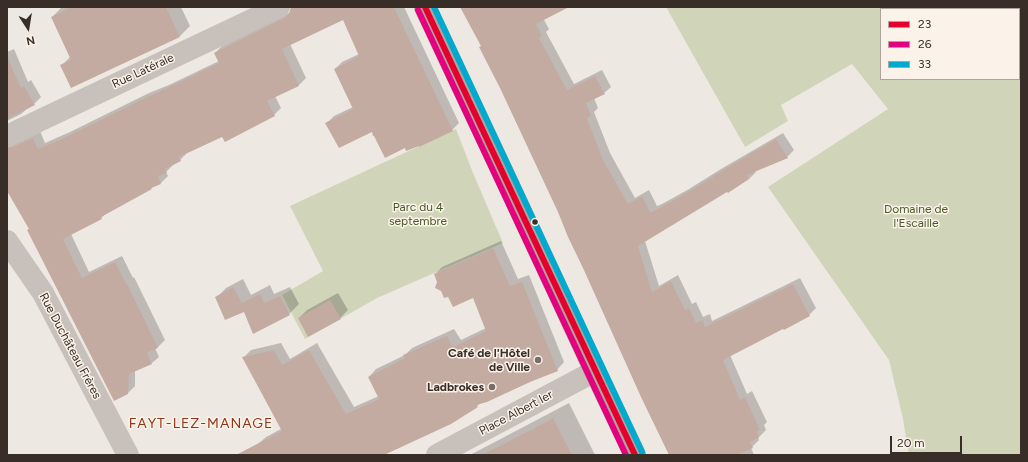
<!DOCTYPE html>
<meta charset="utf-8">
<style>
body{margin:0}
#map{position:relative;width:1028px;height:462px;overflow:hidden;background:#eee8e2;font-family:Figtree,sans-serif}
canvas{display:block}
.frame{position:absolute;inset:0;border:8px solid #392d28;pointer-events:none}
.legend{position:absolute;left:880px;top:8px;width:140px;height:72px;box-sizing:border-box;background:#fbf3e9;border:1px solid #ada49c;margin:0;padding:5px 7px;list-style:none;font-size:12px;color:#392d28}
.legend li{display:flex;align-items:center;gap:8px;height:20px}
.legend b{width:20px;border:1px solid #ada49c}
.north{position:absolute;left:8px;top:8px;width:40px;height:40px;-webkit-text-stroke:3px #fbf3e9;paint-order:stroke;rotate:168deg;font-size:11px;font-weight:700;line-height:16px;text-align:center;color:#392d28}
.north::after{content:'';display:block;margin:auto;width:14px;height:18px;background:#392d28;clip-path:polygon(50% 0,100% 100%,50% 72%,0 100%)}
.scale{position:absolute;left:890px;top:436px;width:72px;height:18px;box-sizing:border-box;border:2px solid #392d28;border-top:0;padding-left:5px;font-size:12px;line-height:14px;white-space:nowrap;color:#392d28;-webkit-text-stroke:3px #fbf3e9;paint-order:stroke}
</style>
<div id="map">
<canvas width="1028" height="462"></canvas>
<div class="frame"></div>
<ul class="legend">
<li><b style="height:5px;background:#e4002b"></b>23</li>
<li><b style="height:5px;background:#e5007d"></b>26</li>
<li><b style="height:5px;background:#00a9ce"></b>33</li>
</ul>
<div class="north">N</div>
<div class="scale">20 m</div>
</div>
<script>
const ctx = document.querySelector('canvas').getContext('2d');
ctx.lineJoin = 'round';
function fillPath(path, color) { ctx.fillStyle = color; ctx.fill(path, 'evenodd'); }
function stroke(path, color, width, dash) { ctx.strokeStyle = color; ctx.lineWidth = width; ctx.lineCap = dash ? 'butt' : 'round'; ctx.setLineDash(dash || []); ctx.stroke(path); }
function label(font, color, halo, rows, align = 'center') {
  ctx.font = font + ' Figtree,sans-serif'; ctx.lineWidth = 3; ctx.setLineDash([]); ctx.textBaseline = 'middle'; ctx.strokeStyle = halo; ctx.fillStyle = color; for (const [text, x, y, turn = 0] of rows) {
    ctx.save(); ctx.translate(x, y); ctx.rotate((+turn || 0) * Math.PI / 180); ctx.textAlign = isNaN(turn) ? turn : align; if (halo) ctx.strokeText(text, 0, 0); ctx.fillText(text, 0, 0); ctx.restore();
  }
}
fillPath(new Path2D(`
 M666,7H1021V455H909L903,419L889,360L768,187L888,109L852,64L781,105L788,121L745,147ZM881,9H1019V79H881Z
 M456,129L473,173L503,243L377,298L305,339L282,295L323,271L290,206Z`), '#d0d5ba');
fillPath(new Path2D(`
 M62,7H181L190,26L180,36L72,87L61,66L71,56L52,17Z
 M301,7H404L459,123L452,130L405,147L372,131L327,123L334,116L353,107L335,69L342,62L359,54L343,19L290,44L306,78L299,85L275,96L281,108L274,115L223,136L187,152V153L180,160L173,165L166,172L168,176L161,183L108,212L101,218L71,234L89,272L122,256L133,278L134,277L165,340L158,347L155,348L159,357L152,363L135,370V386L128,393L28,230L30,228L7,188V139L40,131L45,143L70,132L149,93L169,85L219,61L215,53L222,46Z
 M461,7H543V18L549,29L546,32L574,84L602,70L611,87L604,93L594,98L598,108L594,112L610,153L635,198L649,190L657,206L662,204L689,189L721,169L783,133L794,150L787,157L755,171L756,172L749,179L728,192L727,191L645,241L659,286L678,275L692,304L696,302L703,317L710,314L712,321L800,278L816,308L809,315L730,355L747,394L752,391L767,422L764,425L766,430L758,438L759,440L751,448L754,455H670L482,46Z
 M14,49L28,82L31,80L41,97L34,104L28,108L21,114L7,121V52Z
 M501,241L518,279L529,275L564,362L557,370L481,403L477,406L382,455H265L258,444L266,437L281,429L244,357L251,350L281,343L290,359L317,343L354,407L379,396L369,377L376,369L405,355L412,348L454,329L461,340L486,328L474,297L448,295L438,282L435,274L442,267Z
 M243,279L251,295L270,285L274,294L290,287L299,304L289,314L244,311L216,298L226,288Z
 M338,293L348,310L340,318H299L307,310Z
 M569,403L595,455H470Z`), '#0003');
fillPath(new Path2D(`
 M71,7H166L180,37L71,88L60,65L71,60L51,17Z
 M291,7H394L453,131L419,147V146L406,151L405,148L385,158L374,136H373L372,132L339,148L325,123L353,109L334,69L359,56L343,20L282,49L299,86L267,101L275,116L225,142L222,137L179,157L181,161L165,169L167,173L158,176L161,184L151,188L152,189L101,217L102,219L63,239L82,278L115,262L126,284H127L158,348L147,353L152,364L129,374L128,394L114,401L27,230L29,229L7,191V148L12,147L33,138L38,149L62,139L141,100L161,91L219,63L214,53L284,18L289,14Z
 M460,7H569L536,24L542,36L539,38L567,90L595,76L605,94L586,103L591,116L587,118L603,160L628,204L642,196L650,212L654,211L681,196L713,177V176L776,139L788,158L747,175L749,179L728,193L727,192L638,246L652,292L671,281L685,310L689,308L696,323L703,320L705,327L793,284L810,316L784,330L783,329L723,360L740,400L745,397L760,430L757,431L759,438L750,442L753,448L737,455H669L641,397L583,268L568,237L558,212L500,88L479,47L481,46Z
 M7,56L21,88L24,86L35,105L7,119Z
 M493,248L510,286L522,282L558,371L530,382L487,402L476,405L478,407L451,424L384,455H236L282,431L242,357L274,350L282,365L309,350L346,414L379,399L368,377L405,358L403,355L447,336L453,347L486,331L473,298L453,307L448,297L444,298L441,291L435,288L437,282L434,274Z
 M233,287L242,303L260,294L264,303L280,296L290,315L253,334L244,312L225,320L215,297Z
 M330,300L341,319L308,337L298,318Z
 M553,418L572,455H482L527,432Z`), '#c4aba2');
stroke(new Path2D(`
 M7,136L279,7
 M7,241L43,293L128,455
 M437,455L595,371`), '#c8c0ba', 22);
stroke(new Path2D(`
 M425,7L505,177L595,371L635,455`), '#ada5a0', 22);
stroke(new Path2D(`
 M425,7L635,455`), '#e4002b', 6);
stroke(new Path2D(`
 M418,10L626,455`), '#e5007d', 6);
stroke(new Path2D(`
 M434,7L642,452`), '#00a9ce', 6);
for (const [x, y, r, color] of [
 [535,222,3.5,"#392d28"],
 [538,360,4,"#786e69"],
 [492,387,4,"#786e69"]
]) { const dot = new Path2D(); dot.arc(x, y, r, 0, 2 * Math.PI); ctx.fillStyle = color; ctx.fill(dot); stroke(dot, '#fbf3e9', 1.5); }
label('12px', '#392d28', '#fbf3e9', [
 ["Rue Latérale",143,71,-25],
 ["Rue Duchâteau Frères",70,346,62],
 ["Place Albert Ier",516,413,-28]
]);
label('12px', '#495a29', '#fbf3e9', [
 ["Parc du 4",418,207],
 ["septembre",418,221],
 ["Domaine de",916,209],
 ["l'Escaille",916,223]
]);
label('bold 12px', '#392d28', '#fbf3e9', [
 ["Café de l'Hôtel",530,353],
 ["de Ville",530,367],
 ["Ladbrokes",484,387]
], 'right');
ctx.letterSpacing = '1px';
label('14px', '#903519', '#fbf3e9', [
 ["FAYT-LEZ-MANAGE",201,424]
]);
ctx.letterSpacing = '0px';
</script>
